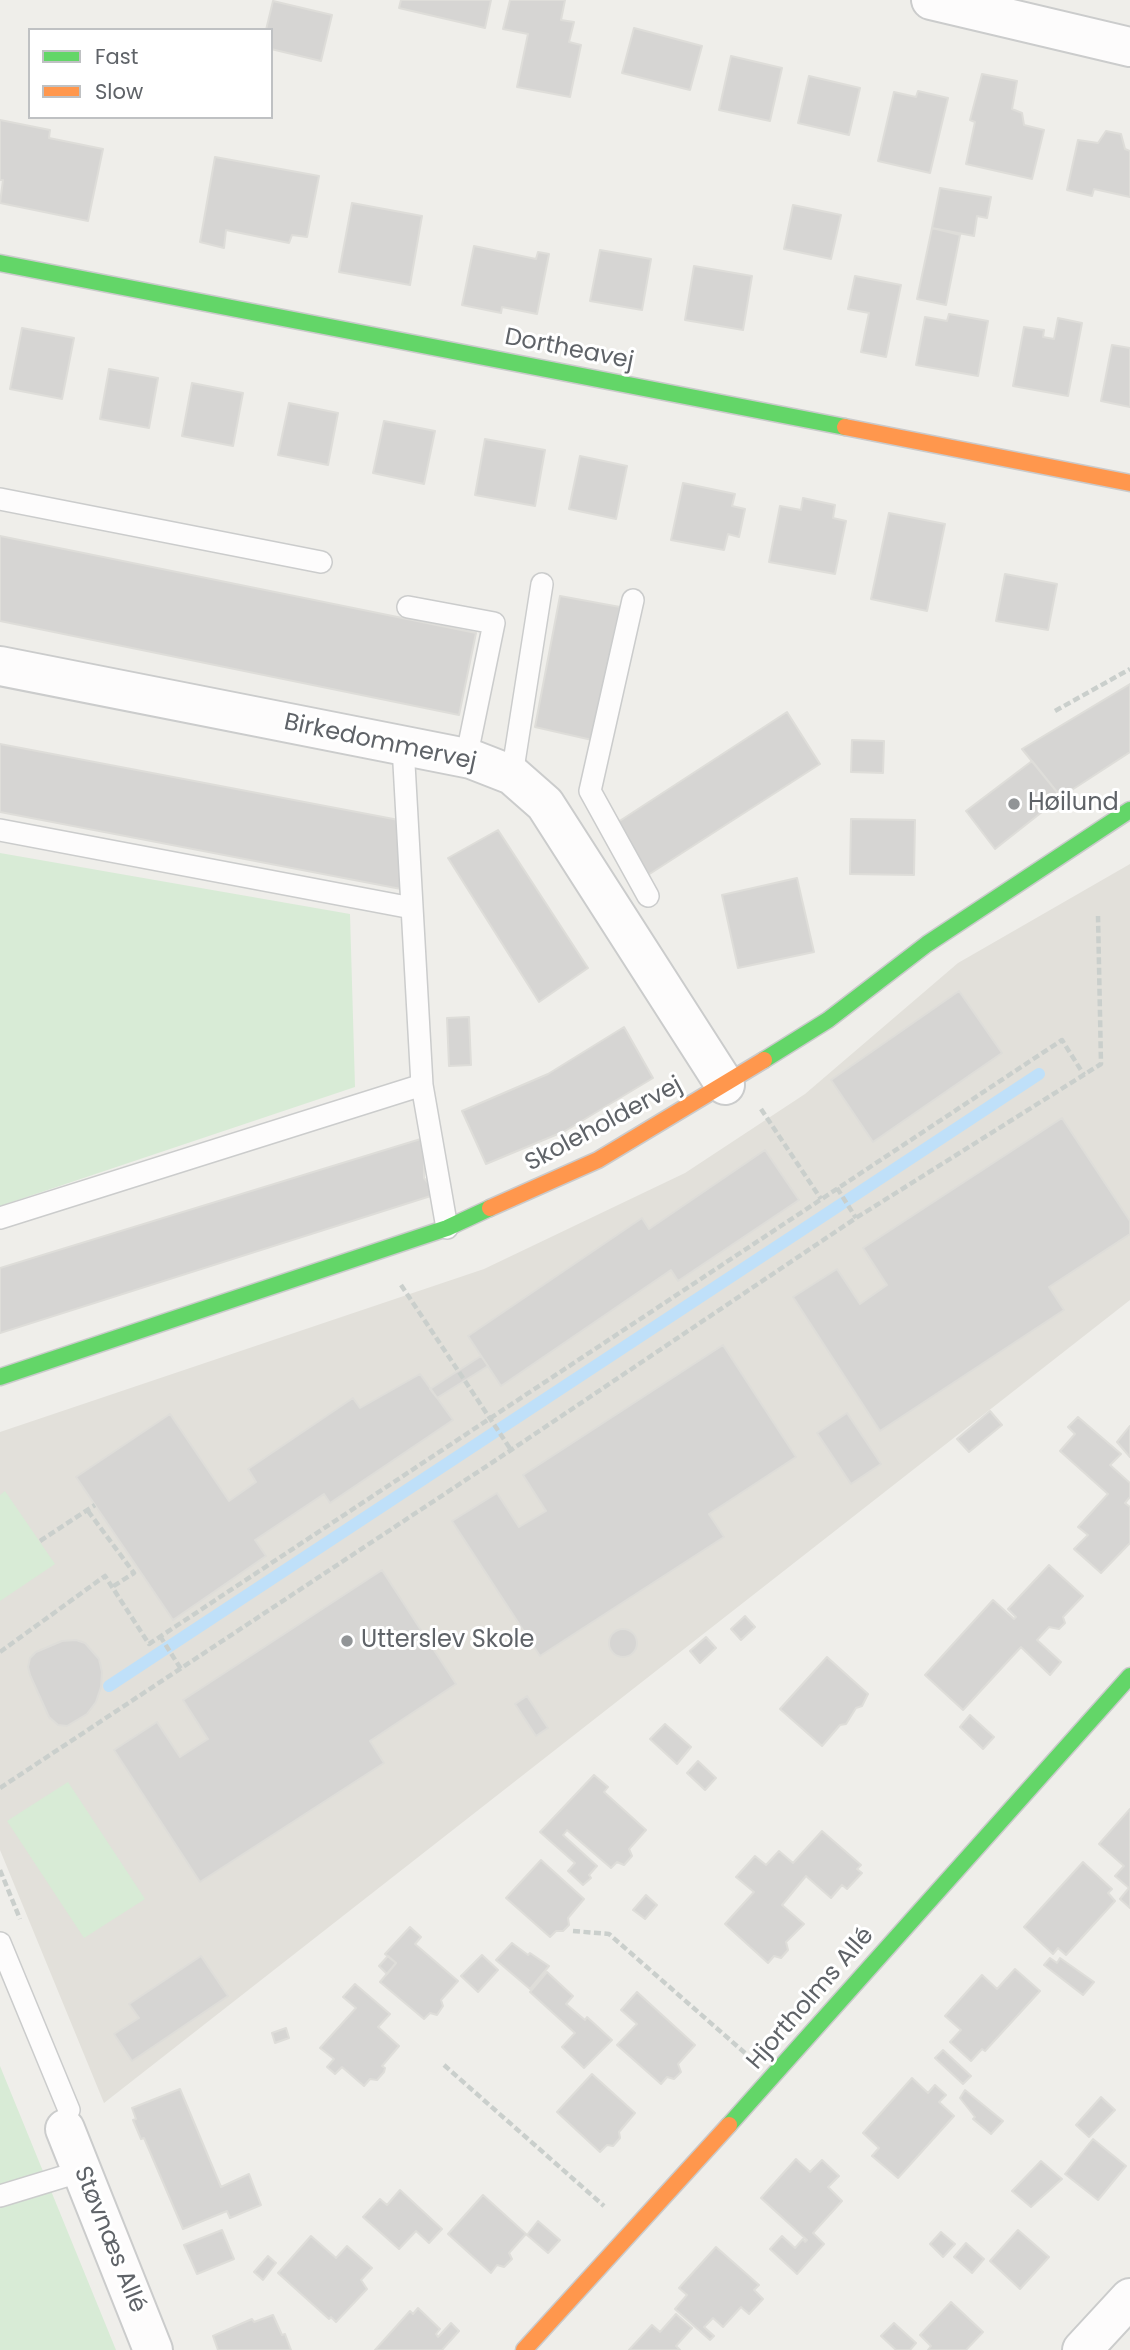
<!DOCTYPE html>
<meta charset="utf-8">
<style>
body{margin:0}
#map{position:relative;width:1130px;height:2350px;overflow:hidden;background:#efeeea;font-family:Poppins,sans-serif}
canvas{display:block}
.legend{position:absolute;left:28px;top:28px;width:245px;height:91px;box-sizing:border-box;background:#fff;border:2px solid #bfc1c3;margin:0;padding:9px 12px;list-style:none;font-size:21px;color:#5f6368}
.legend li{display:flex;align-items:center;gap:14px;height:35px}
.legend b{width:35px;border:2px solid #bfc1c3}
</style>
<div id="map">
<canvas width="1130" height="2350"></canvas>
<ul class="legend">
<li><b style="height:9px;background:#63d668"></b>Fast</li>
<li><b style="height:9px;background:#ff974d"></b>Slow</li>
</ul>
</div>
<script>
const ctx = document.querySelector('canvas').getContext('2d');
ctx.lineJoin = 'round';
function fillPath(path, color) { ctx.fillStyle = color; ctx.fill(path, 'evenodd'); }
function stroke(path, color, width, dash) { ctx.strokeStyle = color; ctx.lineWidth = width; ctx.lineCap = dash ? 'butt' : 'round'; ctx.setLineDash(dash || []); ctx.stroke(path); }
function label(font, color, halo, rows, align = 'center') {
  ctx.font = font + ' Poppins,sans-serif'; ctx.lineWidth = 6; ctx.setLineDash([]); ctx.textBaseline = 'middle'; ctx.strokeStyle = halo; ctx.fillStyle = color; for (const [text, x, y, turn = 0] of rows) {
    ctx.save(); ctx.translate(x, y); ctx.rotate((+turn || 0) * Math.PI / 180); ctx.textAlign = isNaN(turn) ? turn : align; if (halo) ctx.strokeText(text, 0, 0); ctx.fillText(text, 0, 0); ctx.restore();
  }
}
fillPath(new Path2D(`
 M1130,864V1300L104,2103L0,1850V1432L484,1269L685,1173L805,1094L958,963Z`), '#e2e0da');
fillPath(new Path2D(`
 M0,853L350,914L355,1087L0,1206Z
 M5,1491L55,1564L0,1601V1495Z
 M68,1782L145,1899L84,1938L7,1821Z
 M0,2066L116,2350H0Z`), '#d8ebd6');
stroke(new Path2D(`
 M109,1686L1039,1074`), '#bfe0f9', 12);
const building = new Path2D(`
 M401,0H491L485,28L399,8Z
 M510,0H565L561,20L574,22L569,42L581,45L570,97L517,87L528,34L503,29Z
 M273,1L332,15L321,61L271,49V30H266Z
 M634,28L702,46L690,90L622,73Z
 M731,56L782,68L770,121L719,110Z
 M982,74L1017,81L1012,109L1022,113L1024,125L1044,130L1032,179L966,164L975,122L970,120Z
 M809,76L860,88L849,135L798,123Z
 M918,91L948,98L930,173L878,161L894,92L916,97Z
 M0,120L50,130L49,138L103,149L88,221L0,203L3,180H0Z
 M1106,131L1121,134L1125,149L1130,151V197L1094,189L1092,196L1067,190L1078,140L1098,143Z
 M215,157L319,176L307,237L292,235L289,243L226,230L224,248L200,242Z
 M940,188L991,197L987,218L977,216L974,236L932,228Z
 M352,203L422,216L410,285L339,272Z
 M793,205L841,215L831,259L784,249Z
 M932,228L960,235L946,305L917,299Z
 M474,246L536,259L538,252L549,254L537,314L502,307L501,313L462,305Z
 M600,250L651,259L642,310L590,301Z
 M694,266L752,276L743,330L685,320Z
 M855,276L901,285L886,357L861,352L869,313L848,309Z
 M949,314L988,321L978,376L916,365L925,317L947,321Z
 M1058,318L1082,323L1068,396L1013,386L1024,327L1044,330L1043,337L1054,339Z
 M22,328L74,338L62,399L10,389Z
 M1112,345L1130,348V407L1101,401Z
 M109,369L158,378L149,428L100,419Z
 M192,383L243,393L233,446L182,436Z
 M289,403L338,413L328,465L278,455Z
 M384,421L435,431L424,484L373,473Z
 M485,439L545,450L535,506L475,495Z
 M580,456L627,466L616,519L569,509Z
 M683,483L735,494L732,506L745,509L739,537L728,534L724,550L671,540Z
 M803,498L835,505L833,518L846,521L835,574L769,562L780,506L801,510Z
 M889,513L945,524L927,611L871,599Z
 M0,536L476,633L459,715L0,621Z
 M1005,574L1057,584L1048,630L996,621Z
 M560,596L620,607L592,740L535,727Z
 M1130,684V752L1061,797L1022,749Z
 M787,712L820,764L648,875L615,824Z
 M852,740L884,741L883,773L851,772Z
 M0,744L404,821L398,853L407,855L401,889L0,812Z
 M1032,761L1061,797L995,849L966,811Z
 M851,819L915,820L914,875L850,874Z
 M498,830L588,968L539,1002L448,858Z
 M797,878L814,952L738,968L722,895Z
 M959,991L1002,1053L873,1142L831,1080Z
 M469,1017L471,1065L449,1066L447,1018Z
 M624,1027L653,1078L565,1131L486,1164L462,1111L548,1074Z
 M1062,1118L1130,1221V1234L1049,1287L1064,1310L880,1431L793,1297L837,1269L860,1304L887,1285L863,1248Z
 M424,1138V1178L437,1194L0,1333V1268Z
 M765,1150L799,1200L678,1281L671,1270L501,1386L468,1336L642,1218L649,1229Z
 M723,1345L796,1457L709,1514L724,1537L540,1656L452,1521L497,1493L519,1527L546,1511L523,1475Z
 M481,1356L488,1366L437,1398L430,1389Z
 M420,1374L453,1420L330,1503L324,1494L255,1540L266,1556L173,1620L76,1477L170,1414L229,1501L256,1482L248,1469L353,1398L360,1408Z
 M990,1411L1002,1425L969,1452L957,1439Z
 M847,1413L881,1464L851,1484L817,1433Z
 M1078,1417L1121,1454L1110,1465L1130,1483V1497L1125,1503L1130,1507V1543L1101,1573L1074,1549L1088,1535L1078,1527L1108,1494L1060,1451L1075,1434L1068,1427Z
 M1130,1426V1457L1117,1442Z
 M1049,1565L1083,1596L1063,1617L1065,1623L1059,1629L1049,1627L1037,1640L1061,1662L1050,1675L1021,1647L963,1710L925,1675L993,1600L1014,1619L1016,1617L1008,1609Z
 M382,1570L456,1684L370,1741L384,1763L200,1882L114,1750L157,1722L180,1757L208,1739L183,1700Z
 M745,1616L755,1627L741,1640L731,1629Z
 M609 1643a14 14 0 1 1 28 0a14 14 0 1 1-28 0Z
 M706,1637L716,1648L700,1663L690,1651Z
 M76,1640L85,1643L99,1659L102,1672L101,1687L96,1702L87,1714L67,1726L58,1725L49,1717L30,1675L28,1667L30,1658L36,1652L62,1641Z
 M827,1657L868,1694L862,1706L856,1708L846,1724L840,1725L822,1746L780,1709Z
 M527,1696L548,1728L536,1736L515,1704Z
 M970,1715L994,1737L983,1749L960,1727Z
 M665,1724L691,1747L677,1764L650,1739Z
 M698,1761L716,1778L705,1790L687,1773Z
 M594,1775L608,1787L604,1792L646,1830L629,1849L632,1856L624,1865L617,1862L611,1868L567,1830L563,1835L597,1866L589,1875L591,1878L583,1885L568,1871L575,1863L540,1832Z
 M1130,1809V1908L1120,1899L1129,1888L1115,1876L1124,1866L1099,1844Z
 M822,1831L861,1865L857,1869L862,1873L847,1889L842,1885L831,1898L806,1876L782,1905L804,1924L786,1942L788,1950L781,1958L774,1956L768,1963L725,1924L754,1892L736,1877L755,1856L766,1865L779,1851L793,1863Z
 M541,1860L584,1899L568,1918L569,1925L563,1931H556L550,1937L506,1898Z
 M1083,1862L1112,1889L1108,1893L1115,1901L1066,1955L1058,1948L1053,1954L1024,1927Z
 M646,1895L657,1905L645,1919L633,1910Z
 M410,1927L421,1937L415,1944L458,1981L441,2000L443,2006L437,2015L430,2013L424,2019L380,1982L396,1963L385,1954Z
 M512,1943L528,1955L530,1953L549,1966L530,1989L496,1960Z
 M482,1955L498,1970L478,1992L461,1976Z
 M201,1956L228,1996L132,2061L114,2034L139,2018L129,2004Z
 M388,1956L396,1963L387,1974L379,1966Z
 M1050,1958L1057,1963L1060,1958L1094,1982L1083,1995L1044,1965Z
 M1015,1969L1040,1991L985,2051L982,2049L971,2061L950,2042L961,2030L945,2016L982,1975L997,1989Z
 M547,1972L573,1996L566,2004L585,2020L587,2017L612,2040L584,2068L562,2047L575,2033L530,1992Z
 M355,1984L390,2014L378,2027L399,2046L382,2066L385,2068L384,2072L377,2080L370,2079L364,2086L342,2067L335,2074L327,2067L334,2059L320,2048L356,2008L343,1997Z
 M637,1992L695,2045L678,2064L681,2072L674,2079L667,2077L661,2084L617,2045L637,2024L621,2010Z
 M286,2028L289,2038L275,2043L272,2033Z
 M943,2050L971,2076L963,2084L935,2058Z
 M592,2074L635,2113L619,2132L620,2138L613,2146L607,2145L600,2152L557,2112Z
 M912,2078L928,2093L935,2085L946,2095L939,2102L954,2116L898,2178L872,2156L879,2148L863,2133Z
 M180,2089L221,2187L249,2174L261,2205L230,2218L227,2211L183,2229L144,2138L141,2139L133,2120L136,2119L132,2108Z
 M965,2090L1003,2121L991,2134L973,2119L975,2117L960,2098Z
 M1101,2097L1115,2110L1089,2137L1076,2125Z
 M1093,2139L1126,2166L1098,2200L1065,2174Z
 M796,2159L810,2172L822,2160L839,2176L828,2187L842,2201L813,2233L824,2244L797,2274L770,2249L782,2236L795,2248L803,2239L805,2242L807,2240L761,2198Z
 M1041,2161L1062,2179L1031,2207L1012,2191Z
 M400,2190L442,2229L429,2243L416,2231L399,2249L363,2217L380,2199L387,2205Z
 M483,2195L526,2234L509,2253L512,2259L504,2267L497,2265L491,2273L448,2234Z
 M538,2221L560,2240L548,2253L527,2235Z
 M222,2230L234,2259L197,2274L184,2245Z
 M1018,2230L1049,2257L1020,2289L990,2261Z
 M941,2232L955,2244L943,2257L930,2244Z
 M311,2236L336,2258L347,2246L372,2268L361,2280L367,2289L336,2322L331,2317L329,2319L278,2273Z
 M966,2243L984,2259L972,2273L954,2257Z
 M716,2247L759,2285L754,2290L763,2299L749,2314L741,2307L723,2327L713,2318L704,2327L714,2336L710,2340L675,2309L687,2295L679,2288Z
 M268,2256L276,2263L263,2280L254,2272Z
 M951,2302L983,2332L966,2350H928L931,2346L920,2335Z
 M418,2308L440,2329L436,2334L438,2337L451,2323L459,2331L442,2350H375L410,2311L413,2314Z
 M676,2314L692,2328L676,2346L680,2350H629L652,2325L660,2332Z
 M273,2315L282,2335L285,2334L291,2350H218L213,2336L252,2319L254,2322Z
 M894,2323L916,2343L910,2350H896L881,2336Z`);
fillPath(building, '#d6d5d3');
stroke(building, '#deddd9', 2);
const lane = new Path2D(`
 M0,499L321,562
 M633,600L590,791L648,896
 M408,607L494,623L466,759
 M403,746L422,1085L447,1228
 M512,775L542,584
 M0,830L412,908
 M0,1218L422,1085
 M0,1943L69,2110
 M0,2196L82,2171`);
const street = new Path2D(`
 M931,0L1130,47
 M0,666L471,759L512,775L545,804L725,1085
 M65,2129L153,2350
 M1082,2350L1130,2298`);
const fast = new Path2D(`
 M0,263L845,427
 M764,1060L828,1020L927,944L1130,810
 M0,1377L447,1228L490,1208
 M729,2125L1130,1676`);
const slow = new Path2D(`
 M845,427L1130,483
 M490,1208L598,1160L764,1060
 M524,2350L729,2125`);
stroke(lane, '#cbcccc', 24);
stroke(street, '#cbcccc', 42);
stroke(fast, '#cacacb', 19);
stroke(slow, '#cacacb', 19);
stroke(new Path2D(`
 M1055,711L1130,669
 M761,1109L821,1199
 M837,1188L856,1218
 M401,1285L511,1450
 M88,1511L134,1573L112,1587
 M40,1541L95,1505
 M160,1636L181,1669
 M0,1652L105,1576L149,1644L1062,1040L1084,1075
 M0,1788L511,1450L856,1218L1101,1064L1098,916
 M0,1870L20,1919
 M573,1931L609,1934L745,2053
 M444,2065L604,2206`), '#cacfcc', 4.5, [7, 3.5]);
stroke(lane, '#fdfcfc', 21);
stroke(street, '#fdfcfc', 38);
stroke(fast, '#63d668', 16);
stroke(slow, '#ff974d', 16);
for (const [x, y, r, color] of [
 [1014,804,7,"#919496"],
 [347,1641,7,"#919496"]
]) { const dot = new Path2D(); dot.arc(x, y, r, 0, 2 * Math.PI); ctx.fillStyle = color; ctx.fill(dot); stroke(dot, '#fff', 2.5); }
label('24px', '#5f6368', '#fff', [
 ["Dortheavej",569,350,11],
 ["Birkedommervej",380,743,12],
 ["Skoleholdervej",604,1125,-28],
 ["Hjortholms Allé",811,1999,-49],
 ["Støvnæs Allé",109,2240,68]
]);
label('24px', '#5f6368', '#fff', [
 ["Høilund",1028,804],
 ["Utterslev Skole",361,1641]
], 'left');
</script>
